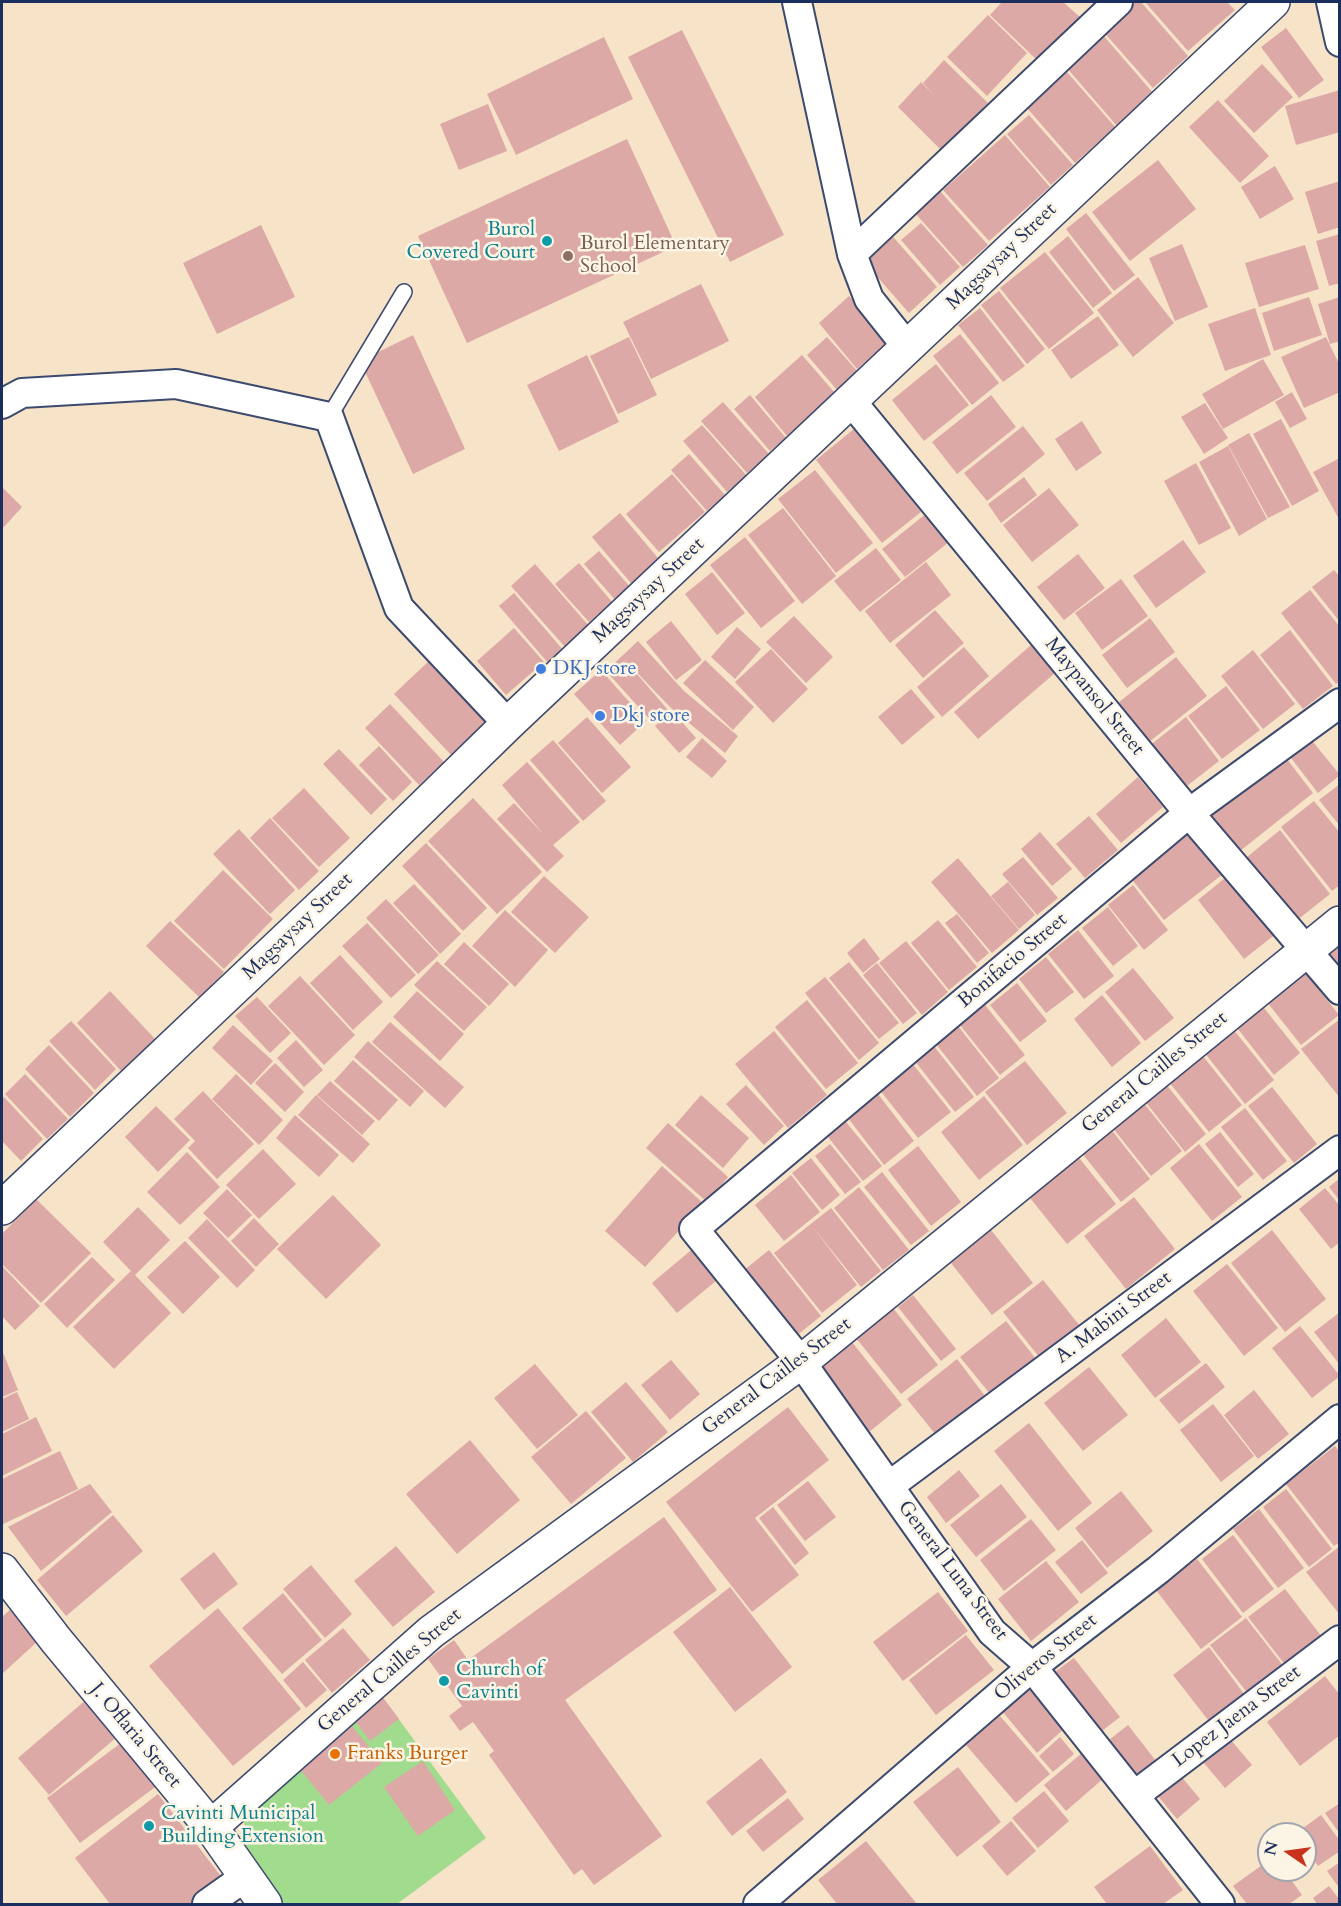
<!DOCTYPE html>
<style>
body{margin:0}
#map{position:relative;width:1341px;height:1906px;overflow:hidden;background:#f6e3c8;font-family:Cardo,serif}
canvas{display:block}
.frame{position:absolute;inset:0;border:3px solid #1b2f5e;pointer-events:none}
.north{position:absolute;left:1257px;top:1822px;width:60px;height:60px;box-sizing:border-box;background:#fcf5e5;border:2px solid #a2a6af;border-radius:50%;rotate:283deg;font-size:16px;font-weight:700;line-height:24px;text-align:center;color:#1b2f5e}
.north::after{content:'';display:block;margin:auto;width:21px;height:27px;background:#c8321e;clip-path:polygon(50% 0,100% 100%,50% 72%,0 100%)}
</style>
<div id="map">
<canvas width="1341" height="1906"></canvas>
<div class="frame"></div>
<div class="north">N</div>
</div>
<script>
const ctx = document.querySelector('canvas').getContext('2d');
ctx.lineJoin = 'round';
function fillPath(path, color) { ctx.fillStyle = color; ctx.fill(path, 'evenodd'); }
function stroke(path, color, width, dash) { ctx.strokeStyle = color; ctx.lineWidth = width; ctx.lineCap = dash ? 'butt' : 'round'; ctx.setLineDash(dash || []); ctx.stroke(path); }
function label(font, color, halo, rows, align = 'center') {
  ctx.font = font + ' Cardo,serif'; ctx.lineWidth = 5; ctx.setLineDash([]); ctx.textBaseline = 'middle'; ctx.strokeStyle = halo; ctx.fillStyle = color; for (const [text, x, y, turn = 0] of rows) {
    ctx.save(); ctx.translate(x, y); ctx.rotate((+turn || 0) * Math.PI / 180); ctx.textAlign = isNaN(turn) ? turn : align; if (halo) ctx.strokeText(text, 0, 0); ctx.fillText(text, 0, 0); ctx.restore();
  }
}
fillPath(new Path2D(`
 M381,1695L486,1838L397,1904H284L246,1846L244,1819Z`), '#a1db8d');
fillPath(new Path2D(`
 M1002,2H1063L1081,18L1039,62L990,15Z
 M1131,2H1141L1188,56L1153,88L1101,29Z
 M1145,2H1227L1235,10L1188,51Z
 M988,15L1027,53L987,96L947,57Z
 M1286,28L1324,80L1299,98L1261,47Z
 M682,30L784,235L730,262L628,57Z
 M1102,34L1154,94L1117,126L1066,67Z
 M604,37L633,99L516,155L487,94Z
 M944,60L988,103L941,150L898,107L921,82L934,95L923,83Z
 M1262,64L1293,97L1254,133L1224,101Z
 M1067,72L1115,127L1075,163L1027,108Z
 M1340,90V132L1296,145L1285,106Z
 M1218,100L1269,156L1240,183L1189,127Z
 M488,104L507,151L459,170L440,124Z
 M1029,115L1073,165L1051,185L1007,134Z
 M1005,135L1050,187L989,241L943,190Z
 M627,139L676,246L467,343L418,236Z
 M1158,160L1196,209L1130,261L1092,212Z
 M1275,166L1294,199L1260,219L1241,187Z
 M1340,181V227L1318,234L1305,192Z
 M940,191L988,245L963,267L915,213Z
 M1086,213L1135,275L1114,291L1066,229Z
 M921,223L960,267L940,285L901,240Z
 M261,225L295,297L217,334L183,263Z
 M888,231L937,287L909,313L859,256Z
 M1340,234V283L1329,286L1316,241Z
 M1068,236L1112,293L1093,308L1049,252Z
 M1182,244L1208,307L1175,321L1149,258Z
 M1305,245L1319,289L1259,307L1245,263Z
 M1045,252L1094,313L1049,349L1000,288Z
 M1138,277L1174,323L1133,357L1097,310Z
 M701,284L729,341L651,379L623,322Z
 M999,291L1045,349L1027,364L981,305Z
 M849,296L888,342L857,369L819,323Z
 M1309,297L1322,335L1274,351L1262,313Z
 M1340,297V341L1330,344L1318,304Z
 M980,308L1025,366L1003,382L958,325Z
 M1255,308L1271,355L1225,371L1208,324Z
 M1098,316L1119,345L1071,379L1051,350Z
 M960,334L999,383L972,405L933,356Z
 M413,335L465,449L413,474L360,361Z
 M629,337L657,395L618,414L590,356Z
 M827,337L858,372L837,390L807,355Z
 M1326,337L1340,366V392L1304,408L1281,357Z
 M587,355L619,422L559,451L527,385Z
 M802,355L835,393L787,436L755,397Z
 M1263,359L1284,395L1223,429L1202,394Z
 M936,364L969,405L924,441L892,400Z
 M1292,392L1307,419L1290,428L1275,402Z
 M750,395L786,438L770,451L734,409Z
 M991,395L1016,427L957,474L932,442Z
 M723,402L769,454L747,473L701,421Z
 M1205,403L1228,438L1204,454L1181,417Z
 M1281,419L1319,491L1292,506L1253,434Z
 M1082,421L1102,453L1076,471L1055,439Z
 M702,425L747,476L727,492L683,441Z
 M1023,426L1045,454L987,501L964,473Z
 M855,428L921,512L882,543L816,460Z
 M1249,433L1290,507L1268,518L1228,445Z
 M1228,446L1267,519L1239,536L1199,462Z
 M689,454L725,495L707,511L671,470Z
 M1340,458V521L1313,472Z
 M1196,463L1231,528L1199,545L1164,481Z
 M815,470L873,543L836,573L778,499Z
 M672,474L705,512L659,552L626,514Z
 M1024,477L1037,495L1001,523L988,504Z
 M2,487L22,507L2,529Z
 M1049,488L1079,525L1032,562L1003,525Z
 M783,508L836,576L802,604L748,535Z
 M620,513L663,564L635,588L592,537Z
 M927,513L949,542L905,577L882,549Z
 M745,537L795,601L761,628L710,565Z
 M1183,540L1206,572L1156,608L1133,576Z
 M876,548L901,580L860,612L834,581Z
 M599,551L631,588L616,601L584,564Z
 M1078,554L1105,588L1064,620L1037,587Z
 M926,562L951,595L890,643L865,611Z
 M579,563L612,602L589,622L555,584Z
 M535,564L589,626L565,647L511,586Z
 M1334,570L1340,577V622L1312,587Z
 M712,572L745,613L717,635L685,594Z
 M1121,579L1148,616L1102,650L1075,613Z
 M1310,590L1340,627V681L1336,684L1281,613Z
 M514,593L564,651L549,664L499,606Z
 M935,610L964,643L923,678L895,645Z
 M794,616L833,657L806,683L766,642Z
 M1150,618L1175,652L1127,688L1102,655Z
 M671,621L702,660L676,680L646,642Z
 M737,627L761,649L735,679L711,657Z
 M514,628L544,662L506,695L477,661Z
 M1290,630L1333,686L1303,709L1260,655Z
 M1038,639L1062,667L978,739L954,712Z
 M638,641L684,691L738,736L725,753L670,707L624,659L668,710L653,723L606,671Z
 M964,647L989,676L942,717L917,687Z
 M771,649L808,689L773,723L735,682Z
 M1253,650L1295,704L1263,729L1221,676Z
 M1176,657L1207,696L1144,746L1114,706Z
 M431,659L489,720L452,756L394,694Z
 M705,660L754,707L733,730L683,683Z
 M601,670L646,721L620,745L574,694Z
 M1226,686L1260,730L1222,759L1188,716Z
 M911,689L935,717L902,745L878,717Z
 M390,704L444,762L419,785L365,728Z
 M672,711L696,738L679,753L655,726Z
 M587,717L631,767L602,793L558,743Z
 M1186,717L1219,761L1183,789L1149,746Z
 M1309,737L1340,775L1318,793L1288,754Z
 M702,738L727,761L712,778L686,757Z
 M553,740L606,801L583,821L530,760Z
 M379,746L412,782L393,801L359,765Z
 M339,749L387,799L371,815L323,764Z
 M1283,754L1313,793L1235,855L1204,817Z
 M527,762L580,822L553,845L564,856L547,872L497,819L514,803L544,835L502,785Z
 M1138,777L1163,807L1121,843L1096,814Z
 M1340,784V826L1319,800Z
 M304,788L350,838L319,867L272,818Z
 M473,798L542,872L497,914L428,841Z
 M1314,801L1340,833V885L1332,891L1281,827Z
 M1089,816L1118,850L1085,878L1056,844Z
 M270,818L319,871L299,890L250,838Z
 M239,829L295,890L270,914L213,854Z
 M1188,830L1223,874L1164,920L1130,877Z
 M1280,830L1330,894L1291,925L1241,862Z
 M1040,832L1072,869L1052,886L1021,849Z
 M426,843L487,908L463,931L402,866Z
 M1023,857L1058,898L1037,915L1002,874Z
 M958,858L1019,930L992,953L931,882Z
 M223,870L273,919L224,969L174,921Z
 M1230,874L1277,933L1244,959L1198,900Z
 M544,876L589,917L555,953L511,912Z
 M1008,882L1035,915L1019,929L991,896Z
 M414,884L461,934L440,954L393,903Z
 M1133,885L1168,930L1144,950L1108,905Z
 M386,899L439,955L418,974L366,918Z
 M1108,907L1138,946L1113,966L1082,928Z
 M505,910L548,950L515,987L472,946Z
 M957,914L989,953L977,963L945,923Z
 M938,920L977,967L949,990L911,943Z
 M170,921L224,972L200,998L146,946Z
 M367,923L416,975L391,998L342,946Z
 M1078,930L1114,976L1084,999L1048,954Z
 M864,938L880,959L863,973L847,953Z
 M906,941L948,992L922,1015L879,963Z
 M464,942L509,984L489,1006L444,964Z
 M1340,943V983L1320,959Z
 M340,955L383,1002L353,1030L310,983Z
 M1046,957L1074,992L1046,1013L1019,979Z
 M437,961L487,1007L464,1031L414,985Z
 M849,962L899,1023L879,1039L829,978Z
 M877,963L917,1013L903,1024L863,975Z
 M1301,967L1339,1015L1301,1045L1263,997Z
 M1133,968L1174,1018L1145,1041L1105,992Z
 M300,976L355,1035L324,1065L268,1006Z
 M825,977L879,1043L859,1060L805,993Z
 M1017,983L1047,1021L1020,1042L990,1005Z
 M110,991L156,1040L122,1072L77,1023Z
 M417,991L464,1034L440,1061L393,1017Z
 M1102,995L1141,1043L1112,1067L1074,1019Z
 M257,997L291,1033L270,1053L235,1016Z
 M807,1000L858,1063L826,1089L775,1027Z
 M1260,1003L1300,1053L1274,1075L1234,1024Z
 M985,1005L1025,1055L1000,1075L960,1025Z
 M1340,1019V1098L1301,1049Z
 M71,1021L116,1069L95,1090L49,1041Z
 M390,1022L464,1087L445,1108L372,1042Z
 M233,1025L273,1061L251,1085L212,1048Z
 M958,1026L999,1078L977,1096L936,1044Z
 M1233,1029L1274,1080L1245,1104L1204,1052Z
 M774,1031L827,1095L788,1128L735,1064Z
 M296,1040L323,1070L304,1087L277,1058Z
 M368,1041L424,1091L410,1107L354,1057Z
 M49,1045L94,1093L70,1117L25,1069Z
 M933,1045L974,1097L955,1112L914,1060Z
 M1202,1055L1242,1105L1209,1132L1169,1082Z
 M353,1060L398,1100L379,1121L334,1081Z
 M1025,1061L1067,1113L1027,1145L985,1092Z
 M275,1063L304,1092L285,1112L255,1083Z
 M912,1063L951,1112L918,1138L879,1089Z
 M25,1074L68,1119L47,1139L5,1094Z
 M236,1074L283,1120L259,1145L212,1099Z
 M330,1081L375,1121L362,1135L317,1095Z
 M1165,1083L1206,1134L1185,1152L1144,1100Z
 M746,1085L784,1126L764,1145L726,1104Z
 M1272,1087L1317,1144L1294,1163L1248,1106Z
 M203,1091L254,1144L217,1179L188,1148L195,1141L174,1119Z
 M878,1094L914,1141L884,1165L848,1118Z
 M316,1095L370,1144L353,1163L298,1115Z
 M701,1095L749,1138L723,1168L675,1125Z
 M984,1096L1023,1145L979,1180L941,1132Z
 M4,1097L43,1139L21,1161L2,1141V1100Z
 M1143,1102L1182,1151L1151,1176L1112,1127Z
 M156,1106L190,1140L158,1172L125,1137Z
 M1245,1108L1287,1161L1263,1180L1221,1127Z
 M295,1115L339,1155L319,1177L276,1138Z
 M846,1122L882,1166L863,1181L828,1137Z
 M668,1123L728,1177L707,1202L646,1148Z
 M1110,1128L1150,1179L1121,1202L1081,1152Z
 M1220,1132L1254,1174L1238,1187L1205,1144Z
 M830,1144L861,1182L845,1194L815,1156Z
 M1199,1144L1242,1197L1212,1221L1170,1168Z
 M918,1146L961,1202L931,1226L888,1170Z
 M263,1149L296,1184L259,1219L226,1185Z
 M187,1152L220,1187L180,1225L147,1192Z
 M1076,1154L1116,1204L1067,1244L1026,1193Z
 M811,1158L840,1195L822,1210L792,1173Z
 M662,1166L704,1204L645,1267L605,1231Z
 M882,1172L929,1231L911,1245L864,1187Z
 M791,1175L820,1212L784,1241L755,1205Z
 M1340,1178V1201L1329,1187Z
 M859,1187L909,1250L883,1270L834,1208Z
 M1325,1188L1340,1206V1242L1331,1249L1299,1209Z
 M227,1189L252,1215L228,1238L203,1213Z
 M333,1195L381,1245L326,1299L277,1249Z
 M1134,1197L1175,1249L1126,1289L1084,1236Z
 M36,1199L91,1253L41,1303L2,1264V1234Z
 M138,1207L170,1240L135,1275L171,1313L114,1369L73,1327L131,1271L103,1242Z
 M831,1208L881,1271L861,1287L812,1226L857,1285L822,1313L774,1253Z
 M254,1218L279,1244L256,1267L231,1241Z
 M207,1219L255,1270L237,1288L188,1238Z
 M991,1230L1033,1283L992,1315L951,1263Z
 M1272,1230L1326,1299L1285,1332L1231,1263Z
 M185,1241L220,1277L183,1314L147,1277Z
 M696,1246L722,1276L677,1313L652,1283Z
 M769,1250L821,1316L790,1341L738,1275Z
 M92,1257L115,1280L67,1328L44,1304Z
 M1227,1264L1278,1328L1244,1356L1193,1291Z
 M2,1266L40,1306L15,1330L2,1316Z
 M1043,1280L1080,1326L1040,1358L1003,1312Z
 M913,1295L956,1349L941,1361L898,1307Z
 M893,1308L938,1365L901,1394L856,1338Z
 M1340,1312V1365L1314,1332Z
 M1166,1318L1201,1362L1155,1398L1121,1355Z
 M1006,1321L1036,1359L991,1395L960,1357Z
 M1300,1326L1340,1376L1312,1398L1272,1348Z
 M852,1342L902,1405L863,1437L813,1373Z
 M2,1350L18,1390L2,1397Z
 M957,1359L985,1396L936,1435L907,1399Z
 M671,1360L700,1394L670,1420L641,1385Z
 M1206,1363L1225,1387L1179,1424L1159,1400Z
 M535,1364L578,1415L537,1449L494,1398Z
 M1089,1367L1128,1415L1083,1451L1044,1403Z
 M626,1382L668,1432L633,1462L591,1412Z
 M1254,1390L1289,1434L1258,1459L1224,1415Z
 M17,1392L29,1419L2,1432V1399Z
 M1213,1404L1254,1456L1221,1482L1180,1430Z
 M788,1407L829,1460L755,1518L799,1575L752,1612L666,1502Z
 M586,1411L626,1458L571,1504L531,1457Z
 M36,1417L52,1451L2,1476V1434Z
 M1029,1423L1092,1503L1058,1531L994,1451Z
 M470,1440L520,1500L457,1554L406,1494Z
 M1335,1446L1340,1453V1542L1334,1546L1286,1484Z
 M60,1451L78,1489L3,1524L2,1479Z
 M959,1470L980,1496L946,1523L927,1497Z
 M808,1481L836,1517L805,1541L777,1505Z
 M90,1484L112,1512L41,1571L8,1527Z
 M1001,1484L1027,1517L976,1557L950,1525Z
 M1286,1489L1332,1549L1309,1567L1263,1507Z
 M1121,1491L1153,1531L1107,1568L1075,1528Z
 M773,1507L809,1553L795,1565L759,1518Z
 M1259,1509L1304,1568L1278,1588L1233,1529Z
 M113,1515L143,1551L66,1616L37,1580Z
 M664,1517L717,1590L565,1700L662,1836L594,1885L582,1869L574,1875L489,1755L494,1751L473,1722L460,1731L449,1716L462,1706L428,1659L454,1640L468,1660Z
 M1031,1519L1056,1550L1004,1591L980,1560Z
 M1233,1535L1274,1589L1243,1613L1202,1559Z
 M1082,1540L1108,1573L1081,1594L1055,1562Z
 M396,1546L435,1592L393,1627L354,1581Z
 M1340,1546V1615L1306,1572Z
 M214,1552L238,1584L204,1610L180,1579Z
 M1197,1559L1242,1617L1201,1649L1156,1590Z
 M1046,1561L1079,1602L1031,1641L998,1599Z
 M311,1565L352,1614L325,1638L283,1589Z
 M730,1587L792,1667L735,1712L673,1632Z
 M1285,1589L1322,1637L1286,1666L1248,1617Z
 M938,1592L968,1631L903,1681L873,1642Z
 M283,1593L322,1640L282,1674L242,1628Z
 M218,1608L301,1709L233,1766L149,1666Z
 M11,1609L39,1640L2,1674V1617Z
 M1246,1618L1284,1667L1249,1695L1210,1645Z
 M343,1628L370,1660L332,1693L305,1660Z
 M966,1635L994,1670L936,1715L909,1680Z
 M1209,1647L1247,1698L1212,1725L1173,1675Z
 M1074,1658L1120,1717L1098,1734L1052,1674Z
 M303,1662L327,1690L306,1708L283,1680Z
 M1325,1676L1340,1695V1735L1300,1766L1267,1722Z
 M1030,1687L1065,1728L1037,1753L1002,1711Z
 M381,1695L399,1719L370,1741L352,1717Z
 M87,1699L118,1736L49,1795L18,1758Z
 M1000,1716L1050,1774L1016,1803L966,1745Z
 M348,1721L382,1763L329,1805L295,1763Z
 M1128,1725L1156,1761L1137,1776L1109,1740Z
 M1060,1737L1074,1754L1053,1772L1039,1756Z
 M1230,1739L1252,1765L1225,1788L1203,1762Z
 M125,1740L158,1785L80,1843L47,1798Z
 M1082,1753L1104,1778L1066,1811L1044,1785Z
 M761,1758L787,1792L732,1836L706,1802Z
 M423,1761L455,1810L418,1836L384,1787Z
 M958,1767L1001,1822L957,1857L913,1802Z
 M1180,1775L1200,1799L1177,1819L1157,1795Z
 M1044,1791L1069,1821L1038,1848L1012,1818Z
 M158,1794L223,1879L191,1904H110L75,1858Z
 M788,1798L804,1819L763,1852L746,1831Z
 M1340,1803V1834L1325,1813Z
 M1321,1815L1340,1841V1851L1318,1866L1305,1848V1834H1295Z
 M1011,1821L1036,1851L1007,1876L982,1846Z
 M866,1841L917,1904H837L818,1880Z
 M1150,1846L1183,1890L1163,1904H1107L1094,1887Z
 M1269,1860V1870H1284L1302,1895L1289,1904H1247L1233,1886Z
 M1340,1862V1889L1327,1871Z
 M1329,1886L1340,1900V1904H1317L1313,1898Z`), '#dca9a6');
const service = new Path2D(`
 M329,417L404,292`);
const minor = new Path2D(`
 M797,2L852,254L869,299L908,348
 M1331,2L1340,42
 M852,254L1118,2
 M851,401L1189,813L1340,990
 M2,404L22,393L176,384L329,417L399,608L508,724
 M889,1486L1340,1150
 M1135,1795L1340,1640
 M207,1904L245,1877
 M758,1904L1032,1667L1158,1570L1340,1419
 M1220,1904L1032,1667L992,1632L801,1362L694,1229L1189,813L1340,703`);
const tertiary = new Path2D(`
 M2,1208L340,888L508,724L1273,2
 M2,1570L56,1640L211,1827L265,1904
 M211,1827L431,1632L801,1362L1340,923`);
stroke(service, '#3c4a6e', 18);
stroke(minor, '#3c4a6e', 32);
stroke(tertiary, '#3c4a6e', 36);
stroke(service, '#fff', 15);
stroke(minor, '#fff', 28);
stroke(tertiary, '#fff', 33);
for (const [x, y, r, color] of [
 [547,241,6,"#0f9aa8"],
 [568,256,6,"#8d6e63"],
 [541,669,6,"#3f7fe0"],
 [600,716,6,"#3f7fe0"],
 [444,1681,6,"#0f9aa8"],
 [335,1754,6,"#e8710a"],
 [149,1826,6,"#0f9aa8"]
]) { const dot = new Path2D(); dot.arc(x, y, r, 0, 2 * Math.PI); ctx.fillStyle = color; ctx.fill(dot); stroke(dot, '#fcf5e5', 2); }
label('20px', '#0d838f', '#fcf5e5', [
 ["Burol",535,230,"right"],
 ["Covered Court",535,253,"right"],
 ["Church of",456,1670],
 ["Cavinti",456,1693],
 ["Cavinti Municipal",161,1814],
 ["Building Extension",161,1837]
], 'left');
label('20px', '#785e54', '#fcf5e5', [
 ["Burol Elementary",580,244],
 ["School",580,267]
], 'left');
label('20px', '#1b2f5e', '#fcf5e5', [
 ["Magsaysay Street",1002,257,-44],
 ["Magsaysay Street",649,591,-43],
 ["Maypansol Street",1094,697,51],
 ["Magsaysay Street",298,927,-44],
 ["Bonifacio Street",1013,961,-40],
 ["General Cailles Street",1155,1073,-39],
 ["A. Mabini Street",1114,1318,-37],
 ["General Cailles Street",777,1377,-37],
 ["General Luna Street",952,1571,53],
 ["Oliveros Street",1046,1658,-39],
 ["General Cailles Street",390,1671,-40],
 ["Lopez Jaena Street",1237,1717,-37],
 ["J. Oflaria Street",135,1736,50]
]);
label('20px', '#366cbe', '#fcf5e5', [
 ["DKJ store",553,669],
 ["Dkj store",612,716]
], 'left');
label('20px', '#c56008', '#fcf5e5', [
 ["Franks Burger",347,1754]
], 'left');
</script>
